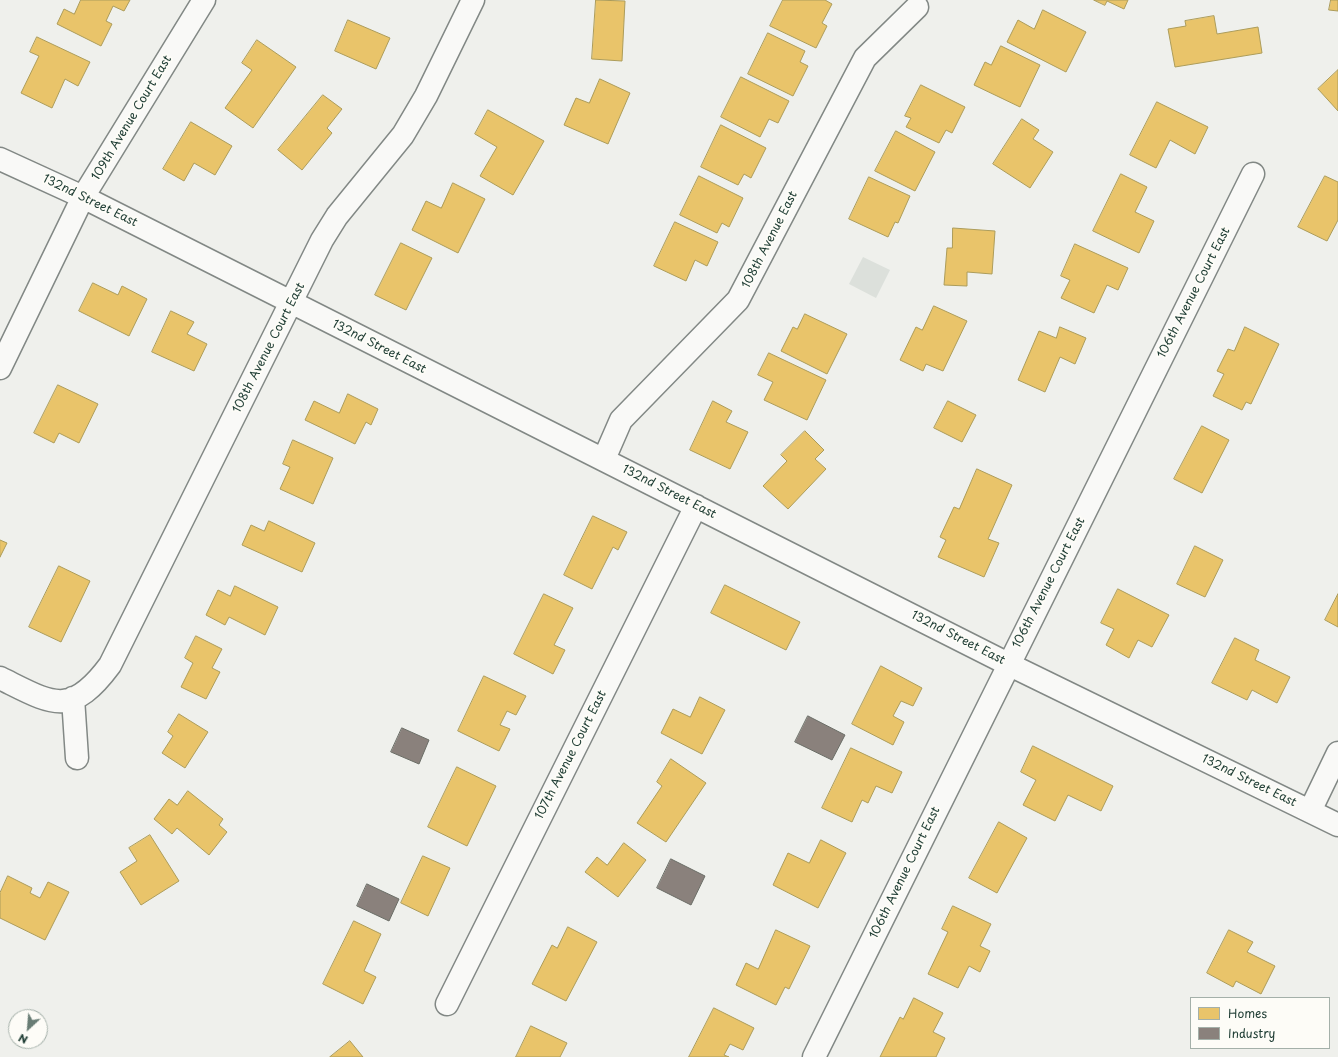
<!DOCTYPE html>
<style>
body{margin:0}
#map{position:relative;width:1338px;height:1057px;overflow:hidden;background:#eff0ec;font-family:"Playpen Sans",sans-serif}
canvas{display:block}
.legend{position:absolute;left:1190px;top:997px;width:140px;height:52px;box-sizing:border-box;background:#fdfcf7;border:1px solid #a4b0a9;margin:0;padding:5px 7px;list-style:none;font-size:12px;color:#1f3d34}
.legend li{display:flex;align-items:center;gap:8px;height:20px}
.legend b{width:20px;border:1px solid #a4b0a9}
.north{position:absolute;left:8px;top:1009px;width:40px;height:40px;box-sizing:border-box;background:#fdfcf7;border:1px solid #a4b0a9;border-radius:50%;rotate:206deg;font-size:11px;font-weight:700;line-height:16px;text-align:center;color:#1f3d34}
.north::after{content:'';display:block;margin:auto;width:14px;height:18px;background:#687c74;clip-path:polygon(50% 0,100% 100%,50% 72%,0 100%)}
</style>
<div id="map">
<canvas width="1338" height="1057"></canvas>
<ul class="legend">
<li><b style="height:11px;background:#e9c46a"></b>Homes</li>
<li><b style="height:11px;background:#8a817c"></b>Industry</li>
</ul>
<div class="north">N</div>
</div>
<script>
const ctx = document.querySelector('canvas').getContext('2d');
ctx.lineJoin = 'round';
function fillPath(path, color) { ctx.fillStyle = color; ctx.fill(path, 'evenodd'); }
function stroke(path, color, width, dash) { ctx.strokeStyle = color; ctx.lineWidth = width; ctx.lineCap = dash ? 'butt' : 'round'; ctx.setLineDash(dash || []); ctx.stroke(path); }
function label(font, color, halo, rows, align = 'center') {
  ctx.font = font + ' "Playpen Sans",sans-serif'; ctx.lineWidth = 4; ctx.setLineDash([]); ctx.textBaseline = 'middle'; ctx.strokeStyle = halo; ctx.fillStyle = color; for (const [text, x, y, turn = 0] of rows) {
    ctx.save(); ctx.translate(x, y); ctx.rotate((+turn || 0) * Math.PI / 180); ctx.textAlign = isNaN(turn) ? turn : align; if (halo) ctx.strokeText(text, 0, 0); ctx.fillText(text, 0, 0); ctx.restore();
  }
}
fillPath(new Path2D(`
 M863,257L890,270L876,298L849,284Z`), '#dce0db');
const homes = new Path2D(`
 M81,0H130L124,11L113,6L106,21L112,24L101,46L57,24L64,9L74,14Z
 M596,0L625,1L622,61L592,59Z
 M783,0H825L832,4L822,23L827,26L816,48L770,26Z
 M1094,0H1128L1124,9L1107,1L1105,5Z
 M1331,0H1338V11L1329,10Z
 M1043,10L1086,32L1066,72L1007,42L1018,20L1034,29Z
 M1214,16L1217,34L1258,27L1262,53L1175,67L1168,29L1186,26L1185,21Z
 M348,20L390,38L376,69L335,51Z
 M768,33L805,51L800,62L808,66L793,96L748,74Z
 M37,37L90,62L78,86L65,79L52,108L21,93L39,56L30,52Z
 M257,40L296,67L253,128L225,108L252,70L242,63Z
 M1001,46L1040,65L1020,107L974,85L985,62L991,65Z
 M1338,70V111L1318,89Z
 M741,77L789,101L778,123L769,119L760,137L721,117Z
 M600,79L630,93L608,144L564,125L576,98L589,103Z
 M921,85L965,107L952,133L946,130L939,143L906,127L911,118L905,116Z
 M323,95L342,109L327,128L332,133L302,170L278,150Z
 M1157,102L1208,127L1195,154L1170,140L1156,168L1130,155Z
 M488,110L544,141L513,195L480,176L497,147L475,134Z
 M1022,119L1039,130L1033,139L1053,152L1030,188L993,164Z
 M191,122L232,146L215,175L194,163L184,181L163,169Z
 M721,125L766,148L751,178L744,174L738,185L701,167Z
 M896,131L935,152L915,191L875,171Z
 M1121,174L1147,187L1135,212L1154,221L1139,253L1093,231Z
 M699,176L743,198L729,227L722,223L717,233L680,215Z
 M1325,176L1338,182V220L1327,241L1298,227Z
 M869,177L910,196L898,223L895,222L888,237L849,219Z
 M453,183L485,199L458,253L412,230L426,201L441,208Z
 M675,222L718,242L707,266L695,260L686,281L654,266Z
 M953,228L995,231L992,274L967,272V286L944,285L947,248H952Z
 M401,243L432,258L406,310L375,295Z
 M1075,244L1128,268L1118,290L1107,285L1094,313L1061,298L1070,280L1061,276Z
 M93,283L118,295L122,286L147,299L129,336L79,311Z
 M934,306L967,321L943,371L926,364L923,371L900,360L916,327L922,330Z
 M171,311L194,322L187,334L207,344L194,371L152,352Z
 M805,314L847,334L827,374L781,351L793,327L797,329Z
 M1060,327L1086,338L1075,364L1060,357L1045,392L1018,380L1039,331L1056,338Z
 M1245,327L1279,344L1251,404L1246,402L1242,410L1213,396L1224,374L1217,371L1228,349L1234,351Z
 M769,353L826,380L807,420L764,400L773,382L758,375Z
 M58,385L98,404L79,443L59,433L54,443L34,433Z
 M348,394L378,409L371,425L366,422L355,444L305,420L314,401L339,413Z
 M713,401L732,411L726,422L748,432L730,469L690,450Z
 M948,401L976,415L962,442L934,428Z
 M1202,426L1229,440L1202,493L1174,479Z
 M805,431L824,450L815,459L826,469L788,509L763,486L787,461L781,455Z
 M293,440L333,458L313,504L280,489L290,467L283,464Z
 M977,469L1012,485L988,539L999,543L984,577L938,557L946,540L940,537L954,507L959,509Z
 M593,516L627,532L618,550L613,547L592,589L564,575Z
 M269,521L315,543L302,572L242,545L251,525L264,531Z
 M0,540L7,543L0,557Z
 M1195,546L1223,560L1205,597L1177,584Z
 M59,566L90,581L61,642L29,627Z
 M725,585L800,622L786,650L711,613Z
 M235,586L278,607L265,635L229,617L225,625L206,615L218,590L230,596Z
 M1118,589L1169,615L1152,647L1138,640L1129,658L1106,645L1114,629L1101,623Z
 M544,594L573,608L554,645L565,650L553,674L514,654Z
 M1338,594V627L1325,620Z
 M196,636L222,649L212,668L220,672L206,699L181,687L193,663L185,658Z
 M1235,638L1259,650L1255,660L1290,677L1277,703L1252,690L1247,700L1212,683Z
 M881,666L922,688L913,706L901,701L893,716L904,722L893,745L852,724Z
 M484,676L526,696L516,715L507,711L500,725L510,729L499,751L458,731Z
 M700,697L725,710L702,754L661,733L673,709L690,717Z
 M179,714L208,732L185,768L162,753L173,736L168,732Z
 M1033,746L1113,786L1101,811L1068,795L1055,821L1023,805L1036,780L1021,772Z
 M851,748L902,772L892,793L876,786L868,803L862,800L852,822L822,808Z
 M671,759L706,783L666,842L637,823L662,786L657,782Z
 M457,767L496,786L467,846L428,827Z
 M188,791L223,819L219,825L227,832L209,855L177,828L172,834L154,819L169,799L177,805Z
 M999,822L1027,838L997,893L969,878Z
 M150,835L179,881L141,905L120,872L137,861L129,848Z
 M821,840L846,853L818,908L773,885L788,853L809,863Z
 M624,843L646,860L618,897L585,872L597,857L607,865Z
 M423,856L450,868L428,916L401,903Z
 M8,876L32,888L30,893L40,898L48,882L69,892L45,940L0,918V893Z
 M953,906L991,924L980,946L990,951L980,972L969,966L958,988L928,974L948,932L942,929Z
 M354,921L381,934L364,971L376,977L363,1004L323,984Z
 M568,927L597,942L566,1001L532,984L552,945L557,948Z
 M776,930L810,946L789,989L785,987L776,1005L736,985L746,963L758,969Z
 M1229,930L1253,942L1247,952L1275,966L1261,994L1236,981L1233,987L1207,973Z
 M914,998L943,1013L933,1032L945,1038L936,1057H880L900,1017L903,1019Z
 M714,1008L754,1028L743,1050L730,1044L724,1055L729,1057H689Z
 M531,1026L567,1043L560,1057H516Z
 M350,1041L363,1057H330Z`);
fillPath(homes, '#e9c46a');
stroke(homes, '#ac9c5a', 1);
const industry = new Path2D(`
 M808,716L845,735L832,760L795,742Z
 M402,728L429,740L419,764L391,752Z
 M671,859L705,876L691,905L657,888Z
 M367,884L399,899L389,921L357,906Z`);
fillPath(industry, '#8a817c');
stroke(industry, '#6a6d66', 1);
const street = new Path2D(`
 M0,159L83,197L1008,664L1338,825
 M0,368L83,197L204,0
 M604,459L621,420L738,300L865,58L917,7
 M0,678C51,703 70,719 110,665L322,240L337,216L403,135L426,96L473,0
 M73,698L77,758
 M1310,811L1338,753
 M447,1004L696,506
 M814,1057L1253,174`);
stroke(street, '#828885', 25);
stroke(street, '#f9f9f7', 22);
label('12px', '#1f3d34', '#fdfcf7', [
 ["109th Avenue Court East",132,118,-59],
 ["132nd Street East",90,201,26],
 ["108th Avenue East",770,240,-63],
 ["106th Avenue Court East",1194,293,-63],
 ["132nd Street East",379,347,27],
 ["108th Avenue Court East",269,348,-63],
 ["132nd Street East",669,492,27],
 ["106th Avenue Court East",1049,583,-63],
 ["132nd Street East",958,638,27],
 ["107th Avenue Court East",571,755,-63],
 ["132nd Street East",1249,781,26],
 ["106th Avenue Court East",905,873,-64]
]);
</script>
